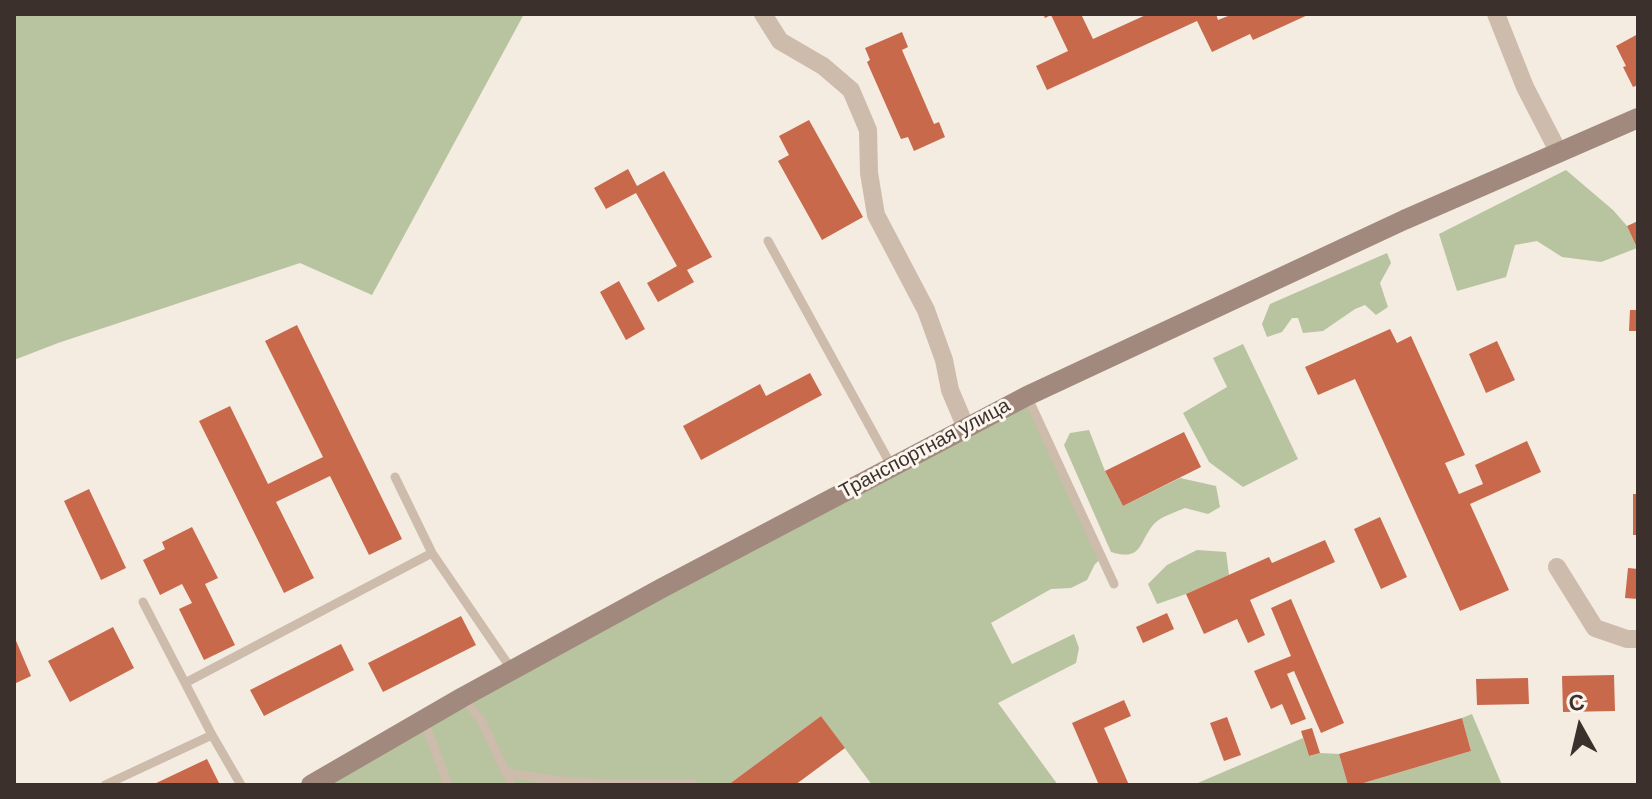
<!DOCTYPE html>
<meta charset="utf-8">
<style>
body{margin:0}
#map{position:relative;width:1652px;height:799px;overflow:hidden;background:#f4ebe1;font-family:Helvetica,sans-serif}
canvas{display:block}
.frame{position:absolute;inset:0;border:16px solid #3b302b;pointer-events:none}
.north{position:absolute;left:1540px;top:687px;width:80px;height:80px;-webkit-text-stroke:6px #fbf5ee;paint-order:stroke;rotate:352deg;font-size:22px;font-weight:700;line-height:32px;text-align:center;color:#3b302b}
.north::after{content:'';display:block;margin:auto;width:28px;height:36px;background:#3b302b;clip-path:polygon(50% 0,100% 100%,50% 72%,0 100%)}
</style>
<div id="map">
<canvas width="1652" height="799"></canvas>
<div class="frame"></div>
<div class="north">С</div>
</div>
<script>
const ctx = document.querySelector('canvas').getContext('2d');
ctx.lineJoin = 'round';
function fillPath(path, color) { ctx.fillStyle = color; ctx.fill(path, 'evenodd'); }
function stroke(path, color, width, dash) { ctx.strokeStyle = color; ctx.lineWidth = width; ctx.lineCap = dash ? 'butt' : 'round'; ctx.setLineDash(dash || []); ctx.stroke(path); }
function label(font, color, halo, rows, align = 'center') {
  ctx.font = font + ' Helvetica,sans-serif'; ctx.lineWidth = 6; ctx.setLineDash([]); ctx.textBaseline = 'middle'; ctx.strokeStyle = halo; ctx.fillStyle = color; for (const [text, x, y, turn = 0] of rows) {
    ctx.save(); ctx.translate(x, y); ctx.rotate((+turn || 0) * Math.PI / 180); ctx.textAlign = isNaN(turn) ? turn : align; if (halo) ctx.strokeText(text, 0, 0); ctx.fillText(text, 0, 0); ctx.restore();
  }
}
fillPath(new Path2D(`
 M14,14H524L372,295L300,263L58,343L14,360Z
 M1566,170L1613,210L1627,226L1637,248L1601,262L1562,257L1537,241L1515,245L1506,277L1457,291L1439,234Z
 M1387,253L1391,263L1380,283L1388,307L1376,315L1365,305L1355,309L1323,331L1303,333L1298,318H1292L1282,332L1267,337L1262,324L1270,304Z
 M1243,344L1298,459L1243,487L1209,462L1183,413L1227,387L1213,358Z
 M1027,396L1102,558L1095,564L1087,580L1071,588L1051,589L991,623L1012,664L1074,634L1079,648L1076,663L998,703L1058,785H872L821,716L728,785H311Z
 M1089,430L1105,471L1123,506L1180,478L1216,486L1220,507L1208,514L1185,508C1176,512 1162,516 1155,523C1138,541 1144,562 1111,552L1064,445L1070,433Z
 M1197,550L1226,552L1229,575L1186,594L1157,604L1148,584L1167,565Z
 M1472,714L1502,785H1357L1471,751L1462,718Z
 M1303,738L1309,756L1320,753L1339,754L1348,785H1193Z`), '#b8c4a0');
fillPath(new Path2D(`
 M1043,14H1081L1093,39L1148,14H1216L1218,20L1233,14H1310L1253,40L1250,34L1212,52L1197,21L1047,90L1036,66L1068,51L1051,15L1045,18Z
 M902,32L908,47L902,50L934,124L939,122L945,137L914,151L908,137L901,139L867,62L870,60L865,48Z
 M1638,34V85L1633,87L1623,67L1626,66L1616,46Z
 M809,120L863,217L822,240L778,161L789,155L779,136Z
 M628,169L637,186L664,171L712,257L687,270L694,282L658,302L647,283L677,266L636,193L606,209L594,188Z
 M1638,221V250L1627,226Z
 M619,281L645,329L626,340L600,292Z
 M1630,310H1638V331H1629Z
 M297,325L402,539L369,555L330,476L276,502L314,578L284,593L199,421L230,406L268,484L323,457L265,341Z
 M1390,329L1397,343L1411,336L1465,455L1445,463L1459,494L1483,484L1475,465L1527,441L1541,472L1470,504L1509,590L1460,611L1355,379L1318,395L1305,367Z
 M1497,341L1515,380L1486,393L1469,354Z
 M810,373L822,395L701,460L683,426L760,384L766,396Z
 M1184,432L1201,467L1123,506L1105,471Z
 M89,489L126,568L101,580L64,501Z
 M1633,494H1638V535H1633Z
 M1380,517L1407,577L1381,589L1354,529Z
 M192,527L218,578L205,584L235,645L204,660L179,609L192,603L182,584L160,595L143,560L165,549L162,542Z
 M1325,540L1335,562L1250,600L1265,635L1248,643L1237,619L1204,634L1186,594L1269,557L1272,563Z
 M1628,568L1638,569V599L1625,598Z
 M1291,599L1344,723L1321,733L1294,671L1287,674L1306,719L1291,725L1282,704L1271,709L1254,671L1291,656L1271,608Z
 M1167,613L1174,629L1143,643L1136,627Z
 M461,616L476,645L383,692L368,663Z
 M113,627L134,668L70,702L48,661Z
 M14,636L31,676L14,684Z
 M341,644L354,670L264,716L250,690Z
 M1614,675L1615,711L1563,712L1562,676Z
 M1528,678L1529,704L1477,705L1476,679Z
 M1124,700L1131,716L1104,728L1129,785H1099L1072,723Z
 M821,716L845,748L795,785H728Z
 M1227,717L1241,755L1224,761L1210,723Z
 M1462,718L1471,751L1357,785H1348L1339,754Z
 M1312,728L1320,753L1309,756L1301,731Z
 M207,759L220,785H152Z`), '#c8694b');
stroke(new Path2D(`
 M768,241L892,467
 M1027,396L1114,584
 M432,553L512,670
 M143,602L212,735L241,785
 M185,683L432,553L395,477
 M463,697L482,722L512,785
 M424,721L448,785
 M506,772C566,786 631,784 693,784
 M105,785L212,735`), '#cdbbac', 9);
stroke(new Path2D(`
 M763,14L780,41L823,66L851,90L868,130L869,173L876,215L926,310L944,360L950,390L966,428
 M1496,14L1525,87L1559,153
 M1557,567L1595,628L1627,639H1638`), '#cdbbac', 18);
stroke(new Path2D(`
 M311,785L463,697L662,588L1027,396L1404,220L1638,118`), '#a18a7d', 20);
label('20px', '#3b302b', '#fbf5ee', [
 ["Транспортная улица",925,449,-28]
]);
</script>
